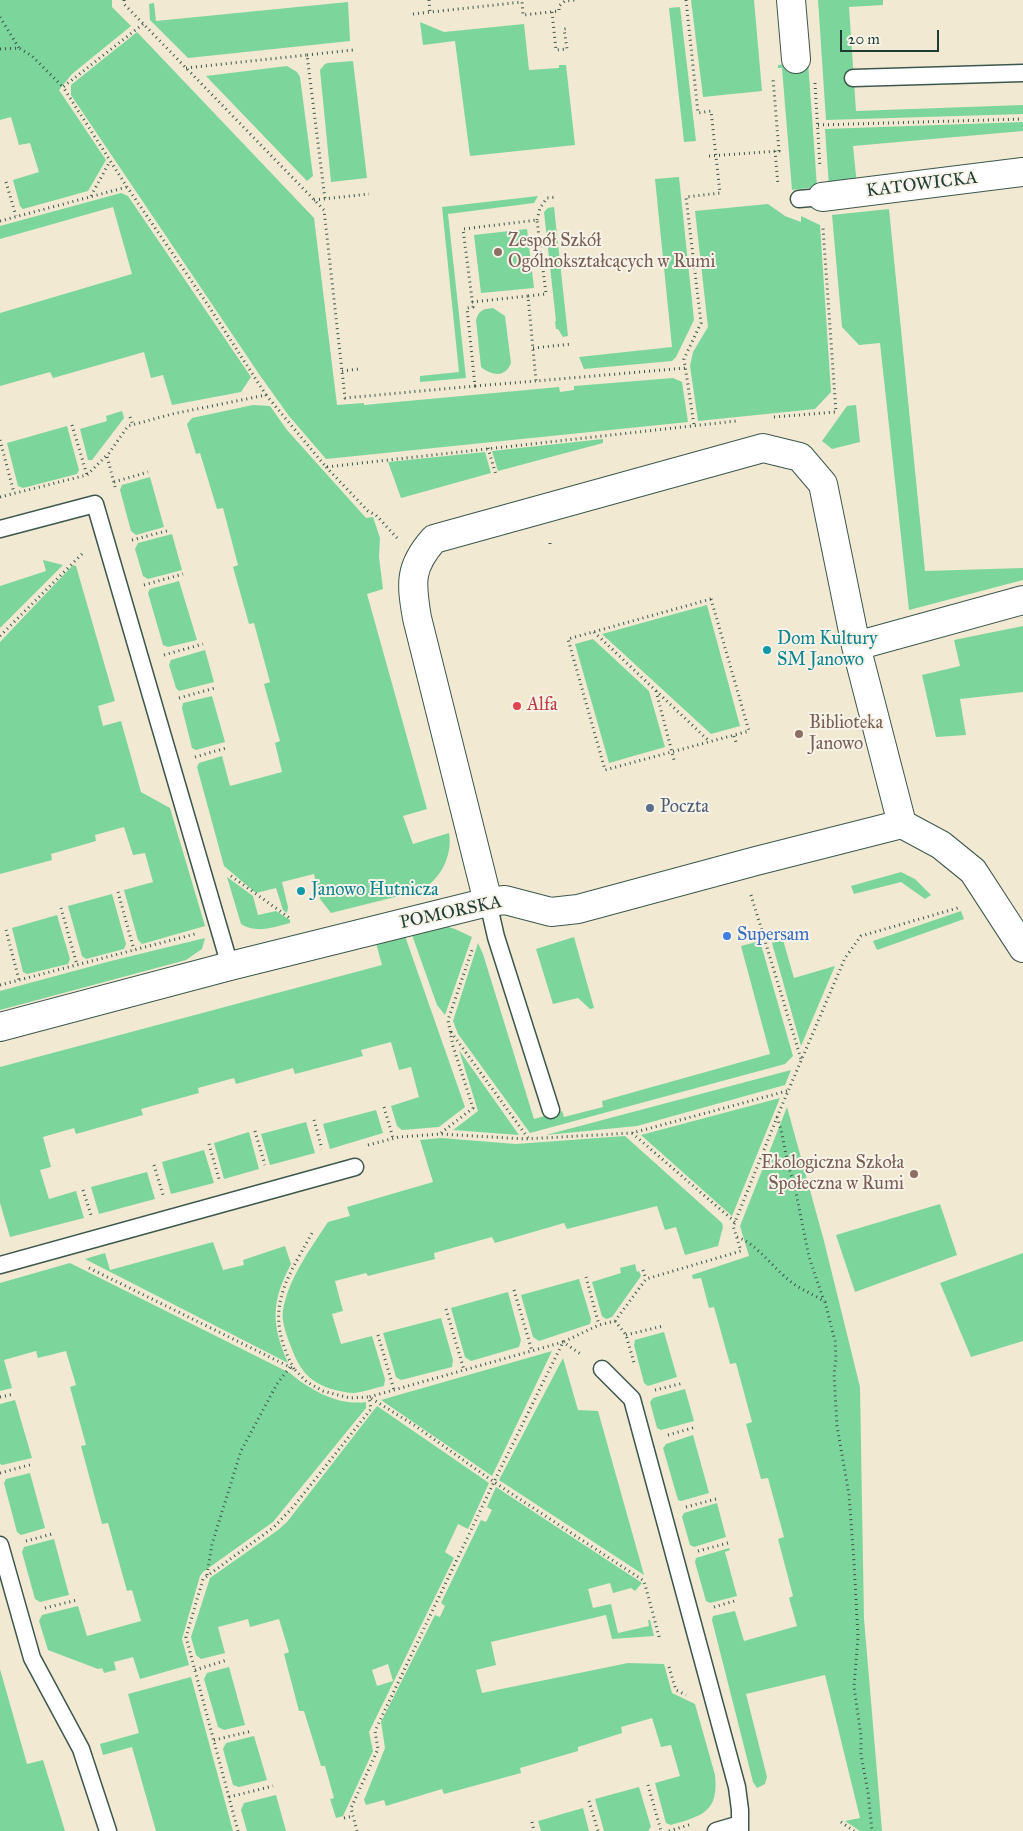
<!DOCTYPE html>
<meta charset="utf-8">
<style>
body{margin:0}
#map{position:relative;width:1023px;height:1831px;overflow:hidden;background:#f1e9d2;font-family:"IM FELL Great Primer",serif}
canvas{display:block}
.scale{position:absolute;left:840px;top:30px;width:99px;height:22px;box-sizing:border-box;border:2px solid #1f3d34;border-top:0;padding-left:6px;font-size:15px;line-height:18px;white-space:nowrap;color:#1f3d34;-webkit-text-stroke:4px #f7f3e8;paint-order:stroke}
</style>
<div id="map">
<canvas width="1023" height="1831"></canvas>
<div class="scale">20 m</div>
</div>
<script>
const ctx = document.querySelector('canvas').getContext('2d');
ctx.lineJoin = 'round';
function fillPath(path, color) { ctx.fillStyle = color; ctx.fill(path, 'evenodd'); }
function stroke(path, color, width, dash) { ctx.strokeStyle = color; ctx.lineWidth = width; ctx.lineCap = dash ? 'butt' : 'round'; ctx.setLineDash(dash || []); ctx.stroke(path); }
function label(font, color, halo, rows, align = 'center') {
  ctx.font = font + ' "IM FELL Great Primer",serif'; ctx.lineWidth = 4; ctx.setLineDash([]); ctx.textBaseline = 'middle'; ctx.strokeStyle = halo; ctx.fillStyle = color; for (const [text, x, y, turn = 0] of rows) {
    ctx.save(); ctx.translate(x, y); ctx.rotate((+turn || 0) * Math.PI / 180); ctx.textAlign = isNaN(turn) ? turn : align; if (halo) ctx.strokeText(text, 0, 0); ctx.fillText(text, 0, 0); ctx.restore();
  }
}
fillPath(new Path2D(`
 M0,0H112V7L131,26L72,74L59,90L106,160L88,191L23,209L20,206L13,180L39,172L30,143L19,145L11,117L0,120Z
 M691,0H754L762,91L703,97Z
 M818,0H883V5L849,7L856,111L1023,105V114L826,120Z
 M348,2L350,41L188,58L150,20L149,4L154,3L156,21Z
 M680,7L696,141L684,142L669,8Z
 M420,22L444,32L524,24L529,70L559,68V65H566L575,145L470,156L455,41L423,45Z
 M137,32L314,218L337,405L364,403V405L559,387L560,392L574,390V386L673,378L682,382L688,422L326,459L289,416L259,374L71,95V85Z
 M353,61L367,178L331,182L320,70L325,64L328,63Z
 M808,61L817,187L792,190L782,68H778V65Z
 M287,66L297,72L300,77L313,176L307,181L206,76Z
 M1023,122V131L853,146L857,185L829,186L825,129Z
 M679,177L694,320L676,357L672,361L584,369L579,357L672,347L655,179Z
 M121,193L128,196L251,377L241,392L172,405L163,375L151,378L144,352L53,378L50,372L0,386V313L132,274L113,207L0,239V226Z
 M538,196L534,203L448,214L466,378L420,382V376L459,372L442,207Z
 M768,204L785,216L801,222V216L820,225L831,392L815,409L698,421L690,366L693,352L708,327L695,211Z
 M554,207L568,336L563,337L558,329H556L555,321H556L544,212L548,208Z
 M889,209L925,571L1023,568V580L909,610L880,343L859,345L842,327L832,215Z
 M527,229L534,288L481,293L474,235Z
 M493,308L505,316L511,363C505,378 492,376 481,367L476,320C479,310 483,309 493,308Z
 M253,405L270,406L287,430L366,518L373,517L380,538L379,557L383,589L367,594L427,809L403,816L413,844L449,833C453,856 440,881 419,891L331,913L320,899L314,874L282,882L288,907L287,913L283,910L276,888L256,893L224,866L197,767L199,763L222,756L230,786L282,772L275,743L280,741L264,684L270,682L254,623L249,624L233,567L238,565L223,508L217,509L200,453L196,454L187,424L192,418Z
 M856,405L860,442L832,449L822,441L847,406Z
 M122,411L124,418L92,460H88L80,429L107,421L106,416Z
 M67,426L79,470L77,474L23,488L18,486L7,443Z
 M603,439V443L498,471L492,451Z
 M485,452L491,473L401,498L388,462Z
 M150,477L164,527L136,535L131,531L120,490L122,485Z
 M172,534L182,570L148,579L143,576L135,549L138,543Z
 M43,560L63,565L0,628V586L46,571Z
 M73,565L76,566L115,701L98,706L103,726L121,721L141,792L170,808L205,926L142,944L138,940L124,890L153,882L145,853L133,855L124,827L95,835L96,841L51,854L52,860L0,874V642Z
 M179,581L197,640L168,647L163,645L148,593L150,589Z
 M707,605L740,726L711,734L602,634Z
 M1023,626V692L960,699L966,735L936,737L922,675L960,666L954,640Z
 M593,639L649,691L665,747L609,763L575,644Z
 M205,650L214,682L179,691L176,688L169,665L171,660Z
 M212,696L225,742L196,750L192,748L182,708L183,703Z
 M901,872L915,879L931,895L925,899L901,882L854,894L851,886Z
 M227,877L253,896L258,915L276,911L290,920V923C274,927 257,934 241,924Z
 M112,894L126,944L124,949L86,959L82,956L68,906Z
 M961,911L964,919L877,950L873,941Z
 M57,915L70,959L68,964L27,974L23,972L12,928Z
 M445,926L455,929L472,937L445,1015L437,1005L412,935Z
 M405,936L465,1107L439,1127L402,1130L397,1126L391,1106L419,1097L411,1067L399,1070L391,1042L361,1050L363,1056L295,1074L293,1068L236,1084L234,1078L198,1088L199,1093L141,1109L143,1115L76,1134L74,1128L43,1137L51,1167L40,1170L49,1199L76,1191L84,1218L10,1237L0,1203V1067L382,965L376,943Z
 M574,937L594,1008L590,1009L578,998L553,1004L536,949Z
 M205,938L202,949L186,960L0,1010V991L111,961Z
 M783,940L794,978L835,966L801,1046L772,943Z
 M760,941L793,1056L785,1064L530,1133L458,1034L453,1021L478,943L483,954L534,1119L562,1111L564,1117L603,1107L602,1101L770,1054L741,946Z
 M459,1050L519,1135L453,1130L478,1111Z
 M791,1070L785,1085L637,1126L546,1135Z
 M780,1098L732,1216L641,1135Z
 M787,1107L824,1241L860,1387L864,1619L882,1831H860L845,1821L860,1818L825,1675L746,1694L767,1777L765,1784L757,1788L753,1782L712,1620L713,1616L735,1611L744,1641L797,1626L789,1598L793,1596L778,1539L784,1537L768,1478L761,1479L746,1424L752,1422L736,1363L730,1364L714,1307L709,1308L701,1278L693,1279L692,1275L749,1256L740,1226Z
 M376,1110L383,1133L330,1149L323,1124Z
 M306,1122L315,1153L270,1165L261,1134Z
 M249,1132L259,1169L224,1179L214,1143Z
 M625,1136L722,1223L723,1227L718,1246L685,1255L676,1227L665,1230L657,1206L567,1229L564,1223L495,1243L492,1237L434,1253L435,1259L368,1276L366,1273L335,1281L343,1311L332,1314L341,1344L372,1336L385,1379L384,1386C374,1388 364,1392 354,1393C348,1393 341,1391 335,1390C310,1383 300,1371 291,1347C287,1336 281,1322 283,1310C289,1278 310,1249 328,1222L350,1216L347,1207L433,1182L420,1140L441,1138L516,1144Z
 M204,1150L214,1183L171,1194L162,1162Z
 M147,1172L155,1199L99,1214L91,1187Z
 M940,1204L957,1255L855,1292L836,1235Z
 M213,1242L223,1270L244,1265L243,1260L285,1246L291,1264C271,1302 271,1324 288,1363L85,1259L105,1253L110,1270Z
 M1023,1253V1341L971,1357L940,1283Z
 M70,1263L290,1373C310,1390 338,1406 366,1402V1408L273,1522L203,1572L200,1576L182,1639L189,1665L140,1679L133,1657L114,1662L116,1670L104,1673L102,1668L98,1669L48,1650L39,1621L42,1615L78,1606L87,1636L141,1621L132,1590L127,1591L108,1523L102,1524L81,1446L86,1445L70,1387L76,1385L66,1351L38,1358L36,1351L4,1360L12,1388L0,1391V1283Z
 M635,1264L637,1272L639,1271L641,1276L612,1317L606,1319L602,1316L592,1282L621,1273L620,1268Z
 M579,1279L591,1319L590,1324L539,1341L533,1337L521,1295Z
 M508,1292L521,1340L519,1347L471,1361L465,1357L451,1308Z
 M441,1318L453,1360L452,1367L401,1380L396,1377L383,1333Z
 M664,1332L677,1377L648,1386L644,1383L634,1345L635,1340Z
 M552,1351L492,1476L381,1400Z
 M563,1358L578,1410L598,1411L644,1575L499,1480Z
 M685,1389L694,1421L661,1430L657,1428L650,1402L653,1398Z
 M15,1400L32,1458L2,1465L0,1464V1404Z
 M377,1406L489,1483L468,1529L458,1524L445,1552L454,1558L369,1732L373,1751L343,1816L336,1818L330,1799L334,1798L325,1766H321L304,1711H299L284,1654L289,1652L279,1619L250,1627L248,1619L218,1627L225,1653L201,1659L196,1655L191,1637L210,1578L278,1530L287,1522ZM388,1664L393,1681L377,1686L372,1670Z
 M693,1435L709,1493L681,1501L678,1500L663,1448L666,1444Z
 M30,1473L45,1528L21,1535L17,1532L4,1483L6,1479Z
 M496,1487L642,1583L635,1591L631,1588L613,1593L610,1583L588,1589L593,1608L611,1604L618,1633L649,1626L648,1620H650L654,1636L612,1639L606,1615L491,1642L496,1665L476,1670L482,1693L628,1663L664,1664L672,1693L695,1704L715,1775C719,1812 702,1816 671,1825L666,1823L655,1783L680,1776L671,1745L661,1747L652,1718L621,1727L622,1733L578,1747V1751L520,1768L521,1773L444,1794L442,1789L386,1806L384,1800L366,1805L364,1800L385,1748L381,1722L435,1615L440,1617L445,1606L441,1603L481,1520L486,1522L492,1510L487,1507Z
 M717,1503L726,1537L694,1547L690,1545L682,1517L684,1513Z
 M54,1539L69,1595L40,1602L35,1599L22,1552L24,1547Z
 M729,1548L730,1550L725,1552L737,1596L710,1603L706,1601L695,1562L696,1558Z
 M229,1667L245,1725L224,1730L218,1727L204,1679L207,1673Z
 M0,1669L27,1764L43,1760L65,1831H0Z
 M191,1677L233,1831H156L132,1747L103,1755L100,1744L139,1733L128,1694Z
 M254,1736L267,1780L239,1787L233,1785L223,1749L226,1743Z
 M639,1787L651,1827L648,1831H604L595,1799Z
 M276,1795L286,1831H247L241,1810L244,1803Z
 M583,1808L589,1831H541L538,1821Z`), '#7cd69c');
const lane = new Path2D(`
 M853,78L1023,73
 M799,199L822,197
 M0,529L95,504L230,966
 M488,902L496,937L551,1110
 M0,1265L355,1167
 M602,1369L632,1399L737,1787L740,1810V1831
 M0,1545L32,1658L81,1749L108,1831
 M716,1831L740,1824`);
const street = new Path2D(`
 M791,0L796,59
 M822,197L1023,172
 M856,646L1023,600
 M488,902L417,618C411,583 409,567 434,539L763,448L800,457L823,484L856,646L902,824L941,845L973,871L1023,948
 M0,1027L230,966L488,902L505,900L551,912L578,909L756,861L902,824`);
stroke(lane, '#3e574c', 19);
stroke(street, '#3e574c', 30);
stroke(new Path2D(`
 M124,0V4L324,210L345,398L475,386L467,308L473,307L463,229L537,220L546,294L528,296L536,381L686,368
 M429,0L430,12
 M686,0L698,113L711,111L720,193L686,197L701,323L684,359L694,425
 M552,12L556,50L567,49L564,29L569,28
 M413,14L522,2L523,15L559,11V6L565,1L575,0
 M0,17L19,48
 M143,24L63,87L127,187L210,308L266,395
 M0,49L19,48L32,56L63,87
 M307,55L353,50
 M186,68L307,55L325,199
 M815,83L820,167
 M818,125L1023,119
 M775,151L778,185
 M709,156L779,151L773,79
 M6,182L16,216
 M91,196L110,161
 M314,200L369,194
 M537,220L540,208L547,198L556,197
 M0,221L127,187
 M472,302L528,296
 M533,348L572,344
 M342,371L359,369
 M475,386L536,381
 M130,417L133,425
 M774,417L836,412L823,228
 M72,425L87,475
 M0,440L14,493
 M488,448L496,475
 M326,467L368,511L376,515L397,538
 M114,482L148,472
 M115,487L107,456L128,426L172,414L266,395L326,467L736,421
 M0,497L87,475L106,456
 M132,540L170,530
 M550,544V543
 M144,585L183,574
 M711,599L749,731L605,770L568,639Z
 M594,632L710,742
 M0,636L83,553
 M164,655L203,644
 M656,691L674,760
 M179,698L215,688
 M734,736L737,745
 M195,757L226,748
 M231,876L291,919
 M118,892L134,950
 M751,895L801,1059
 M61,908L77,965
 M6,930L19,980
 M0,985L195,934
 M451,1032L528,1138
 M384,1107L393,1138
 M777,1117C785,1139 785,1162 794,1183L809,1257L824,1301
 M314,1120L322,1149
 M255,1131L265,1165
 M441,1133L473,1108L453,1046L448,1020L473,947
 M632,1133L735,1222
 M209,1144L219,1179
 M368,1145L399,1137L441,1134L525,1139L632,1133L787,1091
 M154,1165L163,1195
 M83,1190L91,1215
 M737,1237C758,1244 775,1271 794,1284C804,1291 815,1295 825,1302L835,1341L836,1359L834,1374L837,1426L849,1495L854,1562L858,1637L854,1687L861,1736V1755L868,1792L872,1831
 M89,1268L294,1369L307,1382L323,1391L350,1398L369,1397L414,1425L494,1482L644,1581L660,1640
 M643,1270L646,1279
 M586,1277L599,1325
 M514,1290L532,1351
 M446,1309L464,1370
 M615,1321L626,1335L634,1363
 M378,1335L394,1390
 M626,1335L663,1326
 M294,1369C263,1311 284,1284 312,1233
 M655,1390L684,1383
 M0,1397L14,1394
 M668,1435L696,1427
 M0,1473L33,1464
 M686,1507L716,1499
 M26,1541L52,1534
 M698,1551L728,1543
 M207,1575L212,1544L241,1451L277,1384L290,1367
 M714,1607L738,1600
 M45,1608L77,1600
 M669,1667L676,1690L686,1695
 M195,1670L227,1660
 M214,1740L252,1731
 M648,1785L661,1831
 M229,1797L273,1786
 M589,1801L598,1831
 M344,1818L353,1816
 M532,1822L534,1831
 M841,1822L854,1831
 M238,1831L186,1637L203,1579L274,1527L294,1506L371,1409L369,1397L563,1342L582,1355
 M357,1831L351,1808L378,1749L375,1731L494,1482L563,1342L599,1325L615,1321L646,1279L741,1251L733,1226L735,1222L780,1110L845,958L861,936L961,907
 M669,1831L692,1824`), '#3e574c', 3, [1, 4]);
stroke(lane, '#fff', 16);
stroke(street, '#fff', 28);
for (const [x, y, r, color] of [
 [498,252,5,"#8d6e63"],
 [767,650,5,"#0f9aa8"],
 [517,706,5,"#e0444e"],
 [799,734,5,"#8d6e63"],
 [650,808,5,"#5c6f8a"],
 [301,891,5,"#0f9aa8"],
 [727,936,5,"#3f7fe0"],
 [914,1174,5,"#8d6e63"]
]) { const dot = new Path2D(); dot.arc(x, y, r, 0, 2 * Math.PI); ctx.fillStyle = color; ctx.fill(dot); stroke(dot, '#f7f3e8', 2); }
label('18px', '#1f3d34', '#f7f3e8', [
 ["KATOWICKA",922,185,-7],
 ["POMORSKA",451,913,-12]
]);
label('18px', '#785e54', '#f7f3e8', [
 ["Zespół Szkół",508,242],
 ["Ogólnokształcących w Rumi",508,263],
 ["Biblioteka",809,724],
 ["Janowo",809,745],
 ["Ekologiczna Szkoła",904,1164,"right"],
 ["Społeczna w Rumi",904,1185,"right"]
], 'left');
label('18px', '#0d838f', '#f7f3e8', [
 ["Dom Kultury",777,640],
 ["SM Janowo",777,661],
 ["Janowo Hutnicza",311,891]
], 'left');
label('18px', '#be3a42', '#f7f3e8', [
 ["Alfa",527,706]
], 'left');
label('18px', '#4e5e75', '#f7f3e8', [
 ["Poczta",660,808]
], 'left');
label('18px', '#366cbe', '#f7f3e8', [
 ["Supersam",737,936]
], 'left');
</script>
